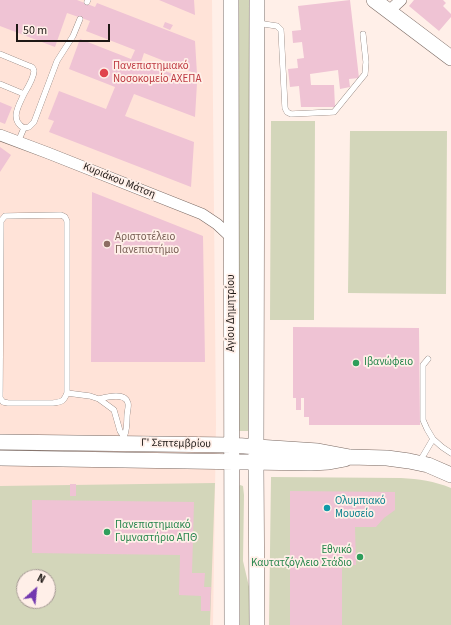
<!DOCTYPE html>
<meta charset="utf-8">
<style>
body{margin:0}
#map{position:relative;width:451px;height:625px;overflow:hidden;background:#ffefe8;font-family:"Source Sans 3",sans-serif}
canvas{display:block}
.north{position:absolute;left:16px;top:569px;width:40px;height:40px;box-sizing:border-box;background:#ffefe8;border:1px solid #a59994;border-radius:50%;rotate:27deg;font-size:11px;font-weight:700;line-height:16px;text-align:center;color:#1e1815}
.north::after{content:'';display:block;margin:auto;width:14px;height:18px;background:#7339af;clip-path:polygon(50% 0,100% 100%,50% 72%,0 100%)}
.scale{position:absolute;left:16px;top:24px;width:94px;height:18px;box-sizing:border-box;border:2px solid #1e1815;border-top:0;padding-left:5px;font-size:12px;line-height:14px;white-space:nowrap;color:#1e1815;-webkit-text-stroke:3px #ffefe8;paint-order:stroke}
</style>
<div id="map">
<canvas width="451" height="625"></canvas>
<div class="north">N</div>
<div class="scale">50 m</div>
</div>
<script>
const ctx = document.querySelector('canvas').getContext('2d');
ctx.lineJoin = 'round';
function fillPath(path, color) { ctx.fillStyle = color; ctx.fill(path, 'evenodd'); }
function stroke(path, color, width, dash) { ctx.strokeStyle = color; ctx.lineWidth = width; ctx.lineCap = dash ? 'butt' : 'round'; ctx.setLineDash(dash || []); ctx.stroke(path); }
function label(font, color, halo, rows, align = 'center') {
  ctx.font = font + ' "Source Sans 3",sans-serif'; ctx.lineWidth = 3.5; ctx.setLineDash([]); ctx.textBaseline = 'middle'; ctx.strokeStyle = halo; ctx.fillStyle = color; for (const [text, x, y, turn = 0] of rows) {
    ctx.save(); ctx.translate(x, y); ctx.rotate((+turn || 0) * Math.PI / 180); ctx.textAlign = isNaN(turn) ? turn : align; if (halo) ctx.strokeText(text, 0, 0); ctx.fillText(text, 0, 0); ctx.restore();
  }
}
fillPath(new Path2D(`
 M0,0H212L216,424L213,625H0ZM24,577H48V601H24Z`), '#ffe3d8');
fillPath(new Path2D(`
 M239,0H250L252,431H238Z
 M271,121H315L314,320H270Z
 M350,131H447L446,294L348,293Z
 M271,477L401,478C419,479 434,481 451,488V625H269Z
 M215,483L210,625H0V486ZM24,577H48V601H24Z
 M240,485L243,486L244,495L243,561L250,591V625H239L238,487Z`), '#d3d6ba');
fillPath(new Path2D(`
 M0,0H77L95,7L97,3L195,41L197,74L144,53L141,62L197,83L195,117L134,94L125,116L194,142L191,187L49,132L54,121L48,119L59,91L106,109L115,87L69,69L80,39L131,59L135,50L86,31L90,21L67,13L55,47L0,26Z
 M159,0H194L195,15Z
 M350,0L359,78L349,79L350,87L340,89L338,70L310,74L311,85H334L335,107H301L299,86L290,87L288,69L298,68L297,59L304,58L302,42L293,43L292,31L301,30L298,6Z
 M414,0H443L446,3L443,6L451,14V17L439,31L409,6Z
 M165,22L173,25L170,30L163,27Z
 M0,102L12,107L5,124L0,122Z
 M0,147L11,155L0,172Z
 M92,192L203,236L205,362H91Z
 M293,327L419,328L420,425H309V417H304V398H301V410H296V398H293Z
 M70,484H76V496H70Z
 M290,491L395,492V510L384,518L376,527H355L356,565H342V625H290Z
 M32,500L194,502L192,573H205L204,587H211L210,611H201V596L179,595L180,555L32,553Z`), '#efc3d4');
const lane = new Path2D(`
 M87,2L88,0
 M257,23L277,26L281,30L285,108L287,112L291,114L334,112L365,74L366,62L363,34
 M0,54L29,66C32,67 33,67 34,71C34,76 27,89 24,94L0,84
 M24,128L29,127L34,122L57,61L73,36L80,19
 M18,142L24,128C9,120 19,105 24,94
 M61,215L65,217L67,221V393C64,401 62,402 53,403H8L3,402L0,398L1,221L5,216Z
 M428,359L423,365V420L427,429L433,439L442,447L451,453
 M67,393L90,396L99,399L114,410L120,431L124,437C127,430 127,423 127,416C127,412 129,407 128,403C125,392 107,397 99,399
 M420,461L433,439`);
const street = new Path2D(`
 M389,11L401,0
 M0,135L48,153L202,214L217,224L232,238`);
const secondary = new Path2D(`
 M231,0L232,625
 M257,0L256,462L257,625
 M374,0L451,58
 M0,442L232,445L257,447L318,451L350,457L387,458L409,461L428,465L451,475
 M0,458L311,463L329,462L345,459`);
stroke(lane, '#7a6962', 6);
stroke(street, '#7a6962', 12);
stroke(secondary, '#7a6962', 16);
stroke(lane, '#fff', 5.5);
stroke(street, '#fff', 11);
stroke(secondary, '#fff', 15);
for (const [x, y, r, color] of [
 [104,73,5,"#e0444e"],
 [107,244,4,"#8d6e63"],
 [356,363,4,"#2e9e5b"],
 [327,508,4,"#0f9aa8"],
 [107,532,4,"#2e9e5b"],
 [360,557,4,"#2e9e5b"]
]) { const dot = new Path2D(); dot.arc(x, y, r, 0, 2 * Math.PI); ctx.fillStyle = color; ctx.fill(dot); stroke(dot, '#ffefe8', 1.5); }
label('11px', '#be3a42', '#ffefe8', [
 ["Πανεπιστημιακό",113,67],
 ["Νοσοκομείο ΑΧΕΠΑ",113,80]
], 'left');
label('11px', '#1e1815', '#ffefe8', [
 ["Κυριάκου Μάτση",119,181,22],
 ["Αγίου Δημητρίου",232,313,-90],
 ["Γ' Σεπτεμβρίου",176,444,1]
]);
label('11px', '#785e54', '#ffefe8', [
 ["Αριστοτέλειο",115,238],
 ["Πανεπιστήμιο",115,251]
], 'left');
label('11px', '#27864d', '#ffefe8', [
 ["Ιβανώφειο",364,363],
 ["Πανεπιστημιακό",115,526],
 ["Γυμναστήριο ΑΠΘ",115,539],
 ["Εθνικό",352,551,"right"],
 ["Καυτατζόγλειο Στάδιο",352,564,"right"]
], 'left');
label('11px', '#0d838f', '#ffefe8', [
 ["Ολυμπιακό",335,502],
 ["Μουσείο",335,515]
], 'left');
</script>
